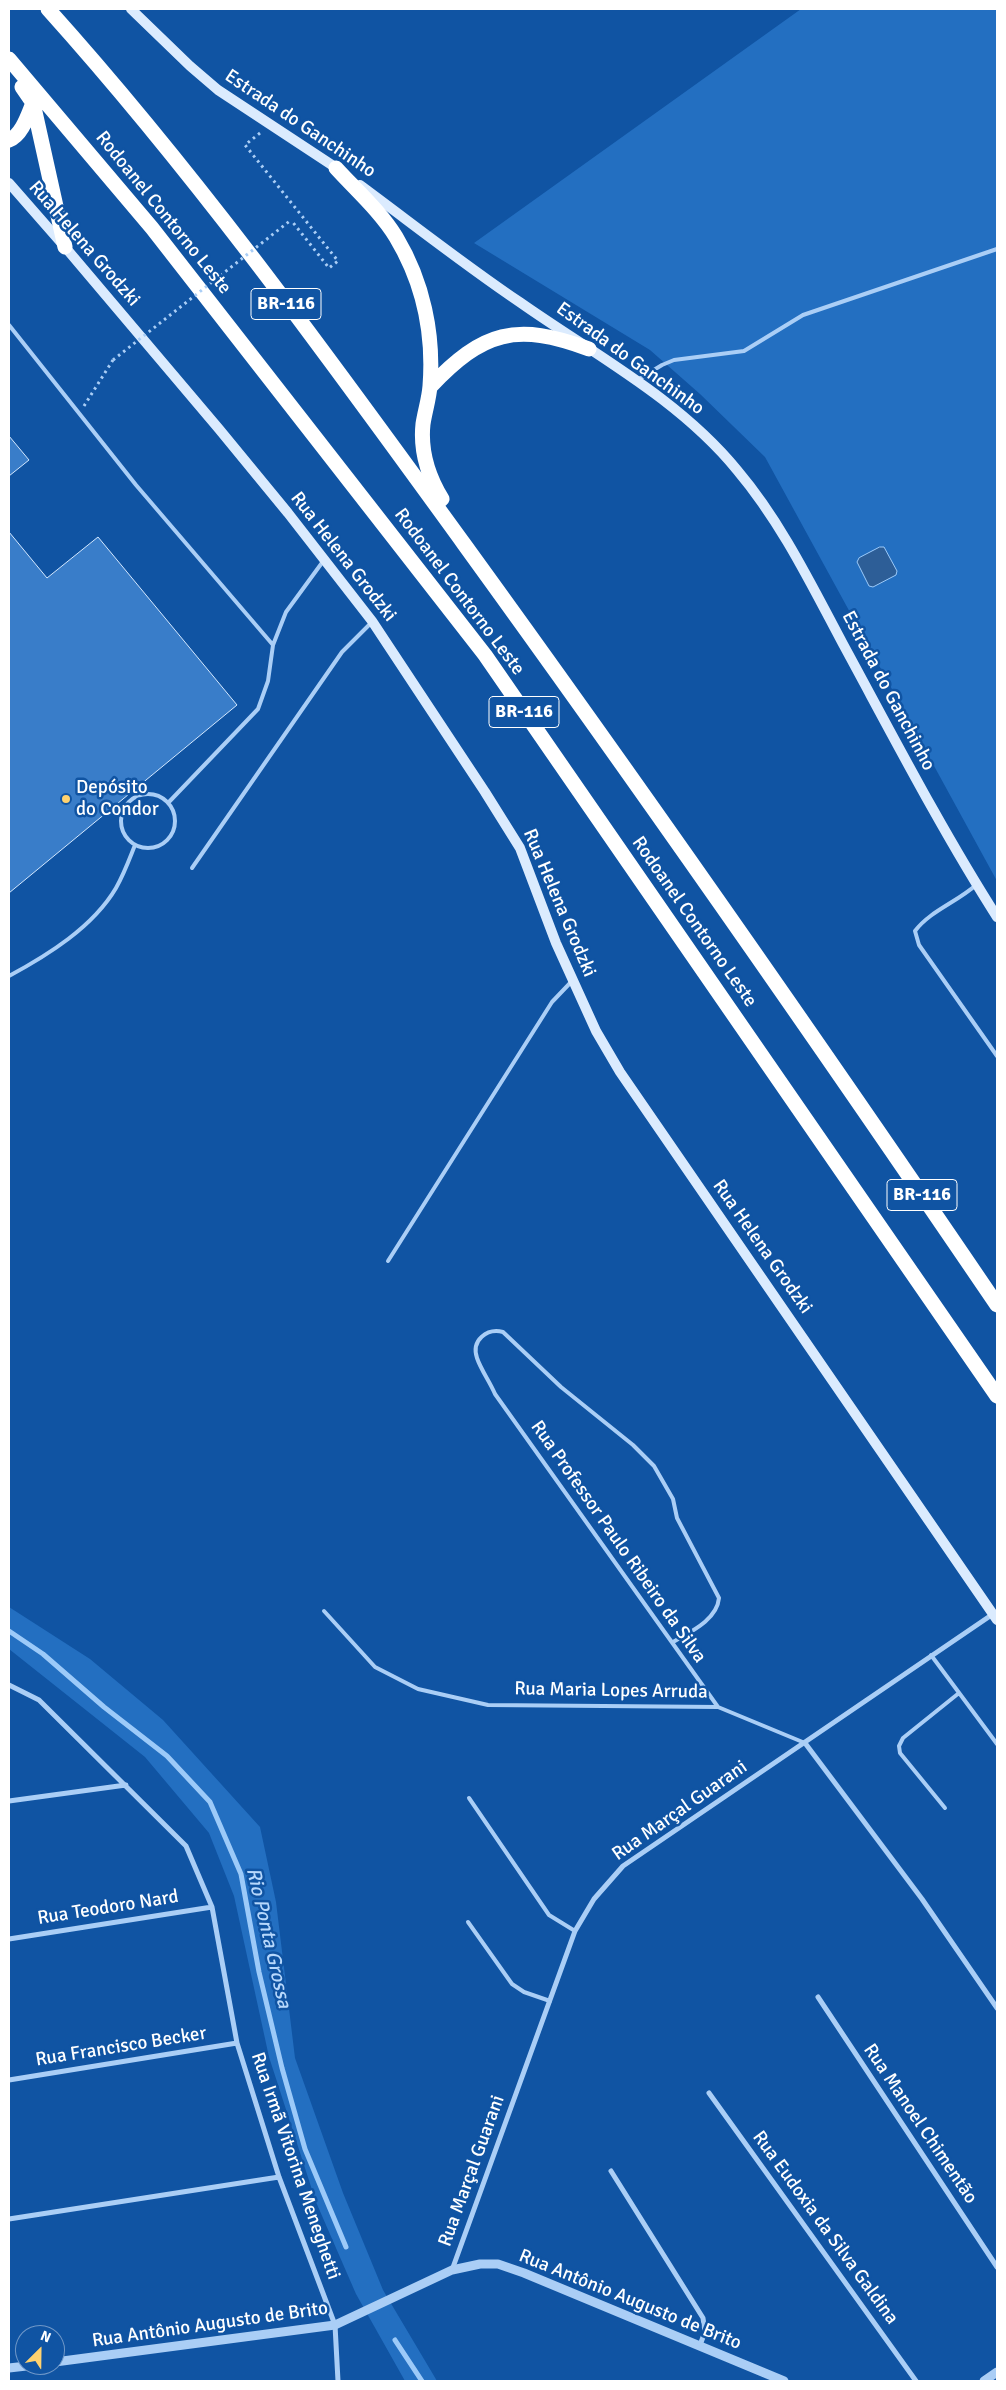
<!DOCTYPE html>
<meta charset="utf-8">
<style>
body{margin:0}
#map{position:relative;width:1006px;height:2390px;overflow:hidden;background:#1054a3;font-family:Signika,sans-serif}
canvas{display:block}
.frame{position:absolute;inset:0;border:10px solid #fff;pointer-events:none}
.north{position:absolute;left:15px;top:2325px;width:50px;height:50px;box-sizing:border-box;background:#1054a3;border:1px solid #7098c8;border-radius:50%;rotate:23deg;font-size:14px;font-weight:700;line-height:20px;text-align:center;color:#fff}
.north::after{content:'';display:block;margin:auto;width:18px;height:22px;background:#ffd26f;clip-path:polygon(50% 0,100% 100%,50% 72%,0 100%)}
</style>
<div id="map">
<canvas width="1006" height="2390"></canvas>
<div class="frame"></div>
<div class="north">N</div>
</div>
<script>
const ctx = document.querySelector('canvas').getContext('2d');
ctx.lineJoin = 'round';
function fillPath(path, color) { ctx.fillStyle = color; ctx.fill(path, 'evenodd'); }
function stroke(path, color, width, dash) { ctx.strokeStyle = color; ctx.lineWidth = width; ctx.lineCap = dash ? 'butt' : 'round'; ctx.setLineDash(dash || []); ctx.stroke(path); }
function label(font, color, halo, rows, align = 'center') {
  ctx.font = font + ' Signika,sans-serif'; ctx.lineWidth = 5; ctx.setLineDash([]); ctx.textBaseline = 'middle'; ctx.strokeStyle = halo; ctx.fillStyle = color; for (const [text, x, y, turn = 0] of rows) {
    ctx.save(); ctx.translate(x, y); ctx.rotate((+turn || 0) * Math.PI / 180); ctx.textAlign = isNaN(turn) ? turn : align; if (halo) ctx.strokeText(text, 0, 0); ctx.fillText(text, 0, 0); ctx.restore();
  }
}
fillPath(new Path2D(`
 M801,9H997V881L765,457L700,394L650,350L474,243Z
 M9,1607L90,1659L163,1720L260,1827L276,1902L295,2058L343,2193L383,2290L437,2381H405L356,2294L316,2202L269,2057L234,1896L209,1833L145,1757L9,1649Z`), '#236fc1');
const water = new Path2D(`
 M880,547H884L897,571L896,575L873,587L869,586L857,562L859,558Z`);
fillPath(water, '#2d5e97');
stroke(water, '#9ccaf9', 1);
stroke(new Path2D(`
 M9,1631L43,1654L104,1707L167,1756L210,1802L241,1874L259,1972L282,2068L305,2149L346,2247
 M395,2340L422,2381`), '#9ccaf9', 5);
const building = new Path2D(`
 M9,436L29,460L9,476Z
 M9,532L47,578L98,537L237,705L9,893Z`);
fillPath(building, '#397dc9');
stroke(building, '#d4e8fe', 1);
stroke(new Path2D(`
 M260,133L245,145L338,261L329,268L291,220
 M84,406L113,360`), '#aacef6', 3, [2.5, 4]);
stroke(new Path2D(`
 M9,325L136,485L273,645L286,612L324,560
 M639,379L662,365L674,360L744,351L803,315L997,249
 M121 821a27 27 0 1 1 54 0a27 27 0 1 1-54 0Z
 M168,803L258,709L268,681L273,645
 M192,868L342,652L371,623
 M976,885C957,902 930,911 915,931L919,945L997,1056
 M9,976C48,955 93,927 116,888C124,874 129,860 135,845
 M388,1261L552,1002L572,981
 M324,1611L375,1667L418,1689L488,1705L718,1707L805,1743
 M673,1642C690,1632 717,1620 719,1598L677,1518L673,1499L654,1466L633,1445L561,1387L503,1332C487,1328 471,1340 477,1358C481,1370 490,1382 495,1394L718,1707
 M931,1655L997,1744
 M469,1798L549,1915L575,1931
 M945,1808L900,1753L899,1746L903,1738L959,1693
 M468,1922L512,1984L524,1992L550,2001`), '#aacef6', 4);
stroke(new Path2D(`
 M9,1685L39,1700L186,1846L212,1907L237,2043L279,2177L335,2325L338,2381
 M805,1743L922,1899L997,2008
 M9,1801L126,1785
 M9,1939L212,1907
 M818,1997L997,2267
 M9,2080L237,2043
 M709,2093L916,2381
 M611,2171L703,2318L705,2332L700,2345
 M9,2219L279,2177
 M452,2270L575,1931L594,1899L623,1866L993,1614`), '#aacef6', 5);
stroke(new Path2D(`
 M55,2362L335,2325L452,2270L480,2264H498L524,2273L784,2381
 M9,2368L35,2365
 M984,2381L997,2372`), '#aacef6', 9);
stroke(new Path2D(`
 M131,9L190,66L218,90L341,171
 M9,183L65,247L219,429L288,513L372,621L485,792L520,848L556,943L596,1031L620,1072L997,1620
 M360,185C414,225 466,266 521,303C595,355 679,399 737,470C781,522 811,584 843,644C893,736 941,829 997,917`), '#dbebfe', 10);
stroke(new Path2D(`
 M48,9C199,177 331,361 464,544C646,795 823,1049 997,1305
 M9,59L152,228L485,655L997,1396
 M22,87L33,103L65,247
 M9,140C22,135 28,115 33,103
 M336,168C356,190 380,211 396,237C423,282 434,334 430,386C429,399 425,411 423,424C420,452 428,476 442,499
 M430,387C483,331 516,322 589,349`), '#fff', 15);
stroke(new Path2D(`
 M113,360L291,220`), '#aacef6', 3, [2.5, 4]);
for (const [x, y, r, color] of [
 [66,799,5,"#ffd26f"]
]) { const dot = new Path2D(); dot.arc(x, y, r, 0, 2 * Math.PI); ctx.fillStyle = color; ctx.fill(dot); stroke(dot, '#1054a3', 2); }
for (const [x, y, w] of [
 [286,304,70],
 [524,712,70],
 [922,1195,70]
]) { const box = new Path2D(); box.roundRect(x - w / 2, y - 15.5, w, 31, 4); ctx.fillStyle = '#1054a3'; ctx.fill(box); stroke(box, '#fff', 1); }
label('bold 18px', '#fff', null, [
 ["BR-116",286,304],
 ["BR-116",524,712],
 ["BR-116",922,1195]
]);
label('19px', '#fff', '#1054a3', [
 ["Estrada do Ganchinho",300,124,34],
 ["Rodoanel Contorno Leste",163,213,51],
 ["Rua Helena Grodzki",84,244,49],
 ["Estrada do Ganchinho",630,359,36],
 ["Rua Helena Grodzki",343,557,52],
 ["Rodoanel Contorno Leste",459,592,53],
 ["Estrada do Ganchinho",888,691,62],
 ["Rua Helena Grodzki",559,903,67],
 ["Rodoanel Contorno Leste",694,922,55],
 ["Rua Helena Grodzki",762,1247,55],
 ["Rua Professor Paulo Ribeiro da Silva",618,1542,55],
 ["Rua Maria Lopes Arruda",611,1691,1],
 ["Rua Marçal Guarani",680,1811,-35],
 ["Rua Teodoro Nard",108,1908,-9],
 ["Rua Francisco Becker",121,2047,-9],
 ["Rua Manoel Chimentão",920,2124,56],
 ["Rua Irmã Vitorina Meneghetti",295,2166,71],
 ["Rua Marçal Guarani",472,2171,-70],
 ["Rua Eudoxia da Silva Galdina",825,2228,54],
 ["Rua Antônio Augusto de Brito",630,2300,22],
 ["Rua Antônio Augusto de Brito",210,2325,-8]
]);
label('19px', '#fff', '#1054a3', [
 ["Depósito",76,788],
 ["do Condor",76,810]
], 'left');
label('italic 20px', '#b7d8fc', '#1054a3', [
 ["Rio Ponta Grossa",268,1938,77]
]);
</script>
